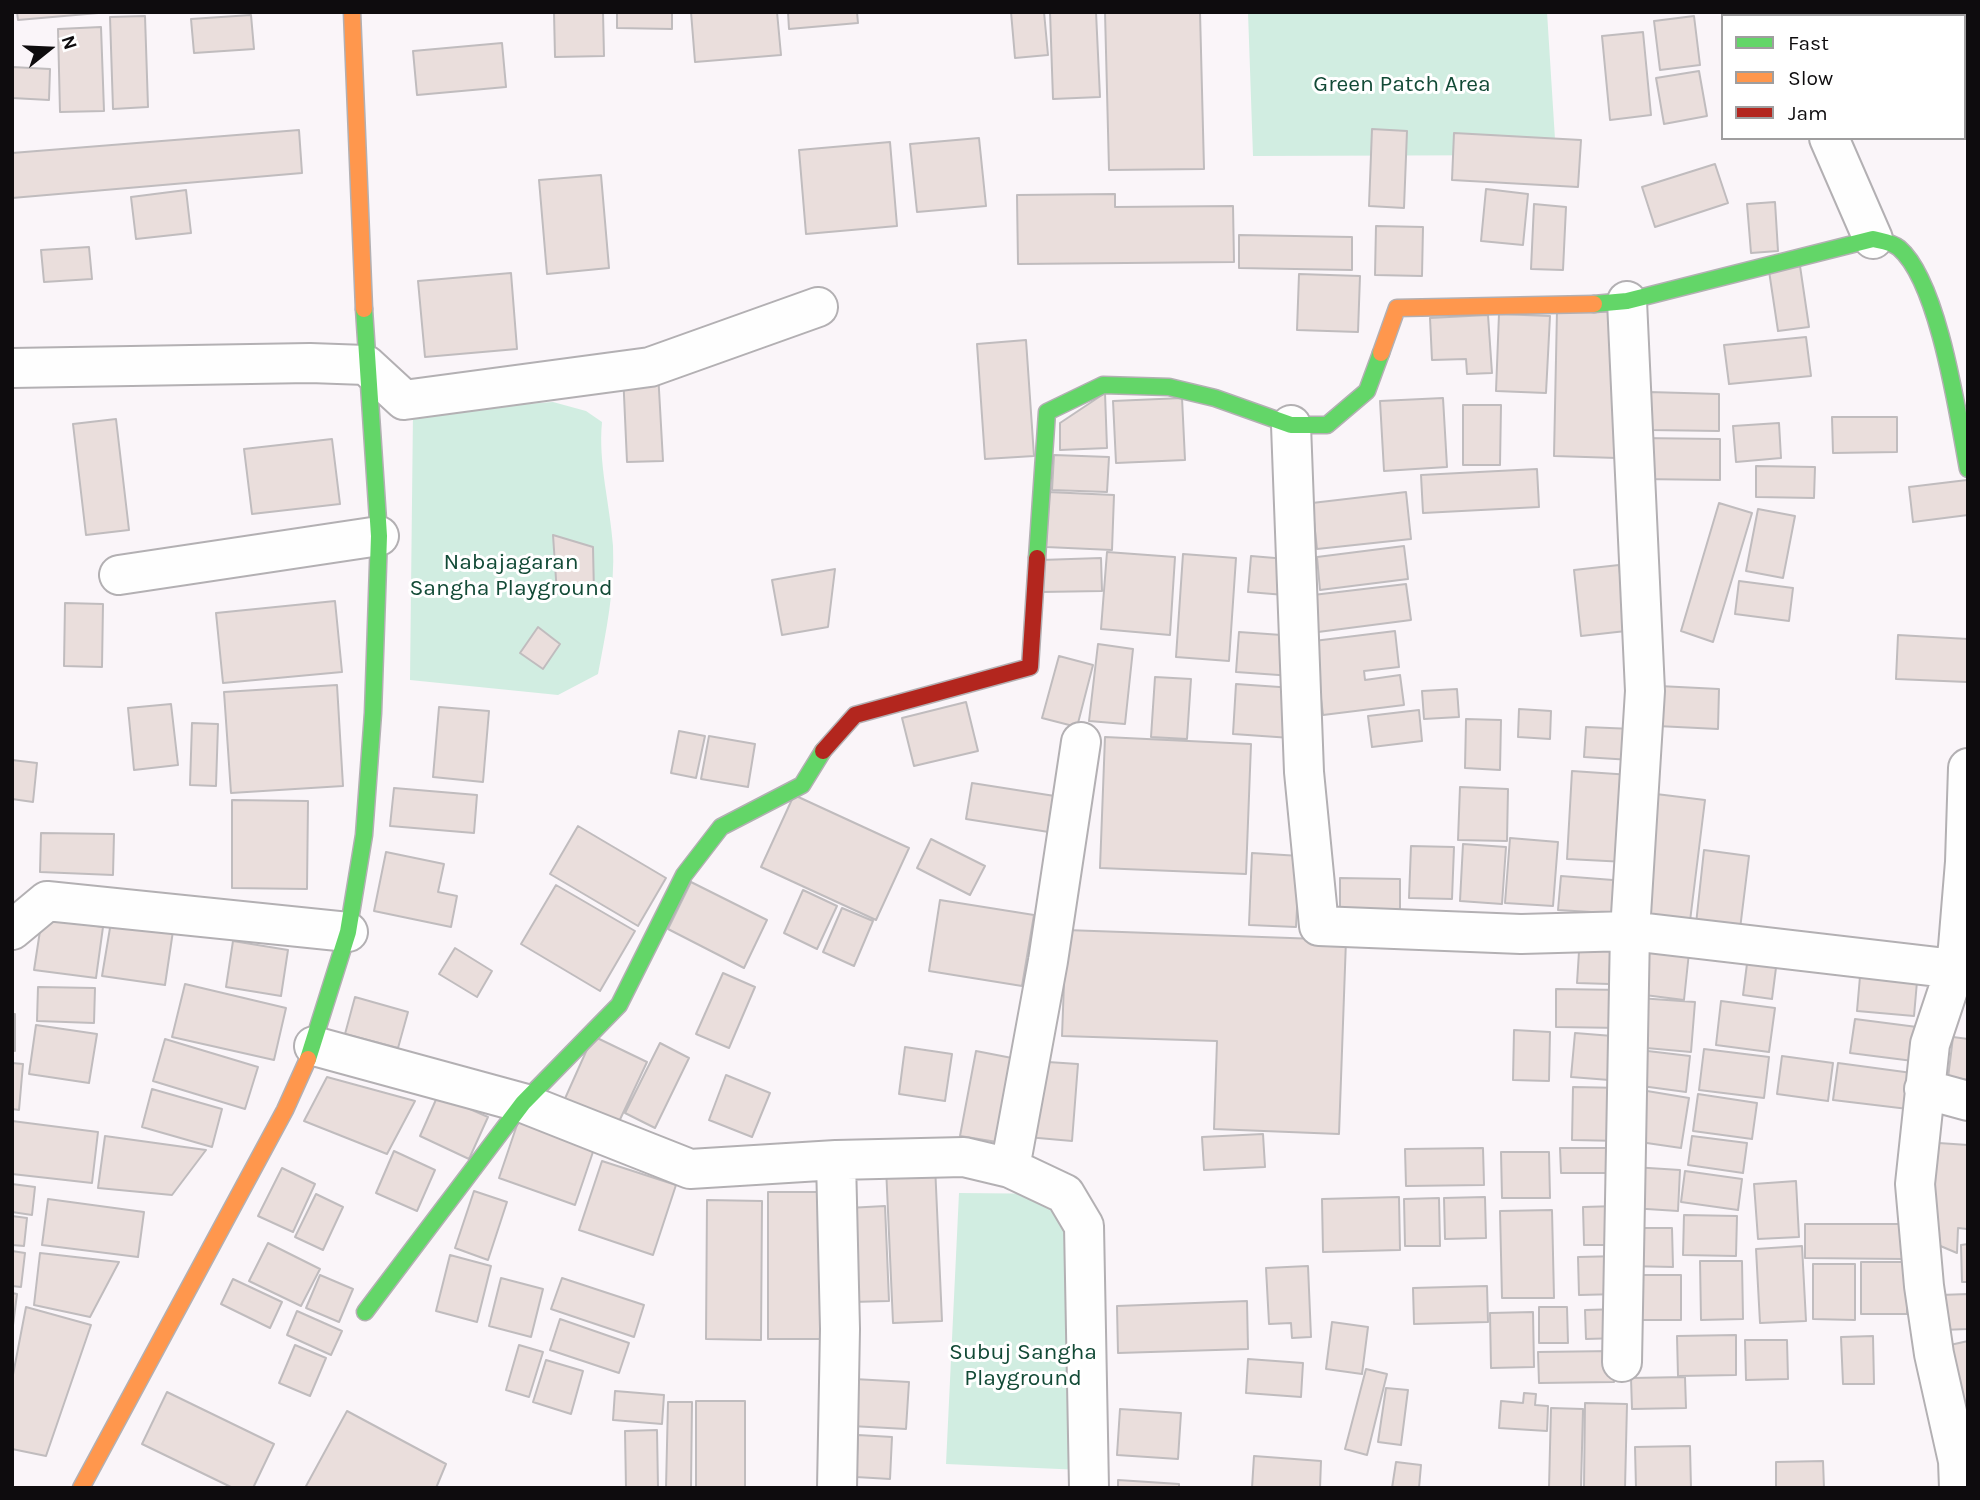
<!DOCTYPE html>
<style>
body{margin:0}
#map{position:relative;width:1980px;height:1500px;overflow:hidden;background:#faf5f9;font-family:Karla,sans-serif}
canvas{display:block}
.frame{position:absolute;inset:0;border:14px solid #0e0c0e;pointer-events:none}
.legend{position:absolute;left:1721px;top:14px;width:245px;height:126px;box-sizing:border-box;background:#fff;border:2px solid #9f9e9f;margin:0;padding:9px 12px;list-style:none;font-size:21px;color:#0e0c0e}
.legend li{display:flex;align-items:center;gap:14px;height:35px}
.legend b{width:35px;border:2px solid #9f9e9f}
.north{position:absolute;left:14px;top:14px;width:70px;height:70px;-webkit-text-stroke:5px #fff;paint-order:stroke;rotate:72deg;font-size:19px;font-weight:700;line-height:28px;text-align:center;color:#0e0c0e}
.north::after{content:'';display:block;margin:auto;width:24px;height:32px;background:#0e0c0e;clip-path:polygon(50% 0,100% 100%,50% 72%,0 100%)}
</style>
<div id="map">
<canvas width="1980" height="1500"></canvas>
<div class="frame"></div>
<ul class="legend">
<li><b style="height:9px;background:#63d668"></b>Fast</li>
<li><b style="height:9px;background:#ff974d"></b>Slow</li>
<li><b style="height:9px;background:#b3261e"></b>Jam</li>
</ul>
<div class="north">N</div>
</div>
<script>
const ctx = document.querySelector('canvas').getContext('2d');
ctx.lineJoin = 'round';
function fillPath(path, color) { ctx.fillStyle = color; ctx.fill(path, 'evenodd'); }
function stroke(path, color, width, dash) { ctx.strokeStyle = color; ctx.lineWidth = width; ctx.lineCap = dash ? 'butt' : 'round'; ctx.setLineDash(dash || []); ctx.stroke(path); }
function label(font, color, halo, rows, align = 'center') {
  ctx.font = font + ' Karla,sans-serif'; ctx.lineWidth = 6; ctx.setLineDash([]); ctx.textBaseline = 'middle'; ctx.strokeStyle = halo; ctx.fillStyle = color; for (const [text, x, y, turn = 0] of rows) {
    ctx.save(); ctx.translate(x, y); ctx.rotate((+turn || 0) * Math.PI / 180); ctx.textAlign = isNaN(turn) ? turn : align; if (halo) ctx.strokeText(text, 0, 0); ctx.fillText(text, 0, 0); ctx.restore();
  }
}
fillPath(new Path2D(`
 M1248,12H1547L1556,155L1253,156Z
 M553,402L586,411L602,422C598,463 610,504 613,546C615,589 606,632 598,674L558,695L410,680L413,412Z
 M959,1193L1070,1194L1082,1470L946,1464Z`), '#d1ede1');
const building = new Path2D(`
 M17,12H110L18,20Z
 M554,12H603L604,56L555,57Z
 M617,12H672V29L617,28Z
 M691,12H777L781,55L695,62Z
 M788,12H857L858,23L789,29Z
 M1011,12H1044L1048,55L1015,58Z
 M1050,12H1096L1100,97L1053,99Z
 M1105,12H1200L1204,169L1109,170Z
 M1885,12H1926L1925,16H1884Z
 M251,15L254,49L194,53L191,19Z
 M145,16L148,107L113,109L110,17Z
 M1694,16L1700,65L1660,70L1654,21Z
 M101,27L104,111L60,112L58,29Z
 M1643,32L1651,115L1610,120L1602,36Z
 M502,43L506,87L417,95L413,51Z
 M12,67L50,69L49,100L12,98Z
 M1699,71L1707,116L1664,124L1656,78Z
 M1372,129L1407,131L1404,208L1369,206Z
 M299,130L302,173L12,198V153Z
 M1454,133L1581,140L1578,187L1452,180Z
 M979,138L986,206L917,212L910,144Z
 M890,142L897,226L806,234L799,150Z
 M1715,164L1728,203L1655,227L1642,187Z
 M601,175L609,268L547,274L539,180Z
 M1486,189L1528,194L1523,245L1481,241Z
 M186,190L191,233L136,239L131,197Z
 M1115,194V207L1233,206L1234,262L1018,264L1017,195Z
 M1775,202L1778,251L1751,253L1747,204Z
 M1534,204L1566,207L1563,270L1531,269Z
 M1376,226L1423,227L1422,276L1375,275Z
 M1239,235L1352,237V270L1239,268Z
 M89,247L92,279L44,282L41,250Z
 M1800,266L1809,327L1778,331L1769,271Z
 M511,273L517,349L425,357L418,281Z
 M1299,274L1360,276L1358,332L1297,330Z
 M1557,310L1620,312L1617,458L1554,456Z
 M1499,314L1550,316L1546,393L1496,391Z
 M1488,315L1492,373L1467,374L1466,359L1432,360L1430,318Z
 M1806,337L1811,376L1729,384L1724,345Z
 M1026,340L1034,456L985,459L977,344Z
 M658,372L663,461L627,462L623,373Z
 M1649,392L1719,394V431L1649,430Z
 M1105,393L1107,448L1060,450V423Z
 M1182,398L1185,460L1116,463L1113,401Z
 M1443,398L1447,467L1384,471L1380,401Z
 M1463,405H1501L1500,465H1463Z
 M1832,417H1897V452L1833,453Z
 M116,419L129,530L86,535L73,424Z
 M1779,423L1781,458L1736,462L1733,426Z
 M1639,438L1720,439V480L1639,479Z
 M332,439L340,504L252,514L244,449Z
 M1054,455L1109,457L1107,492L1052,490Z
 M1756,466L1815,467L1814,498L1756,497Z
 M1537,469L1539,507L1423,513L1421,475Z
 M1967,480L1968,515L1913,522L1909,487Z
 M1048,492L1114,495L1112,550L1046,547Z
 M1406,492L1411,539L1317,549L1312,503Z
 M1719,503L1752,513L1713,642L1681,631Z
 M1758,509L1795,516L1783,578L1746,571Z
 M553,535L593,547L594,594H557Z
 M1404,546L1408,579L1320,590L1317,557Z
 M1107,552L1175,557L1170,635L1101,629Z
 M1183,554L1236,558L1229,661L1176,657Z
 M1251,556L1287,559L1285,595L1248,592Z
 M1101,558L1102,591L1041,592V560Z
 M1619,565L1626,631L1581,636L1574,570Z
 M835,569L828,627L782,635L772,580Z
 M1739,581L1793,588L1789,621L1735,614Z
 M1406,584L1411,620L1318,632L1313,595Z
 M335,601L342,672L223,683L216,613Z
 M65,603L103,604L102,667L64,666Z
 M538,627L560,644L543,669L520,653Z
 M1395,631L1399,667L1364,671L1365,680L1400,675L1404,705L1323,715L1314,641Z
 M1239,632L1296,636L1293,676L1236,672Z
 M1898,635L1968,639L1967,682L1896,679Z
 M1098,644L1133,649L1125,724L1089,721Z
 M1059,656L1093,665L1077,727L1042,718Z
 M1155,677L1191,679L1187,739L1151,737Z
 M1236,684L1294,688L1291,738L1233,734Z
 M337,685L343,786L231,793L224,692Z
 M1659,686L1719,689L1718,729L1657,726Z
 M1457,689L1459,717L1424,719L1422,691Z
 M966,702L978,751L914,766L902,718Z
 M171,704L178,765L134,770L128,708Z
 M439,707L489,711L483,782L433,777Z
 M1519,709L1551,711L1550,739L1518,737Z
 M1419,710L1422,741L1372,747L1368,716Z
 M1466,719L1501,720L1500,770L1465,768Z
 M192,723L218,724L216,786L190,785Z
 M1586,727L1633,729L1631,760L1584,757Z
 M679,731L705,736L696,778L671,773Z
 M709,736L755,744L748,787L701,779Z
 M1105,737L1251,744L1246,874L1100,868Z
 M12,760L37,763L33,802L12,799Z
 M1572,771L1631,775L1626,862L1567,859Z
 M972,783L1061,797L1055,833L966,819Z
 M1460,787L1508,789L1507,841L1458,840Z
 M394,788L477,795L474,833L390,826Z
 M1648,793L1705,800L1690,921L1633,915Z
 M794,795L909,848L876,920L761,867Z
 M232,800L308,801L307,889L232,888Z
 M578,826L666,878L638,926L550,874Z
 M41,833L114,834L113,875L40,872Z
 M1510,838L1558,842L1553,906L1505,903Z
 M931,839L985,866L970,895L917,868Z
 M1463,844L1506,847L1502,904L1460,901Z
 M1411,846L1454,847L1452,899L1409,898Z
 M1704,850L1749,856L1740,929L1696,924Z
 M386,852L444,864L438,892L457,896L451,927L374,911Z
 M1252,853L1300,856L1296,927L1249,925Z
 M1561,876L1626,881L1624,914L1558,910Z
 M1340,878L1400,879V916L1340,915Z
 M691,882L767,920L744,968L668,929Z
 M556,885L635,931L600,991L521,944Z
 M803,890L837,906L817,949L784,933Z
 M940,900L1034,915L1022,986L929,971Z
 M842,908L873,921L854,966L823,952Z
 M42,918L103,927L96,978L34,970Z
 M111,922L173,931L165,985L102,976Z
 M1066,930L1346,940L1339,1134L1214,1129L1217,1041L1062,1036Z
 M1580,936L1611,938L1609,984L1577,983Z
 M1643,937L1690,943L1684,1000L1637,994Z
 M233,941L288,950L281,996L226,987Z
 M455,948L492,971L477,997L439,974Z
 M1749,948L1778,952L1772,999L1743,995Z
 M1861,965L1918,970L1914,1016L1857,1011Z
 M723,973L755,987L729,1048L696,1034Z
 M185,984L286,1008L274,1060L172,1037Z
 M38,987L95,988L94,1023L37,1021Z
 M1556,989L1623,990L1622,1028L1556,1027Z
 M355,997L408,1012L398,1048L345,1034Z
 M1639,998L1695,1002L1691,1052L1635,1047Z
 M1721,1001L1775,1008L1769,1052L1716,1045Z
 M12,1014H15V1051L12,1050Z
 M1855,1019L1917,1027L1913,1061L1850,1053Z
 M36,1025L97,1034L89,1083L29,1074Z
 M1514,1030L1550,1032L1549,1081L1513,1080Z
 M1575,1033L1625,1037L1622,1081L1571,1077Z
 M593,1036L647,1062L616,1128L563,1103Z
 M1953,1037L1968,1039V1080L1948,1078Z
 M165,1039L258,1067L245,1109L153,1081Z
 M660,1043L689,1058L655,1128L625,1113Z
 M905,1047L952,1054L945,1101L899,1094Z
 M1704,1049L1769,1057L1764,1098L1699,1090Z
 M1639,1050L1690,1056L1686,1092L1634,1085Z
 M976,1051L1012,1058L997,1142L960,1136Z
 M1782,1056L1833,1063L1828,1101L1777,1094Z
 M1033,1061L1078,1064L1072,1141L1027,1137Z
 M12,1063L23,1064L19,1110L12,1109Z
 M1838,1063L1912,1073L1908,1109L1833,1100Z
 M726,1075L770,1093L752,1137L709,1120Z
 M327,1077L415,1101L387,1154L304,1121Z
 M1573,1087L1623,1088L1622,1141L1572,1140Z
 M152,1089L222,1109L212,1147L142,1127Z
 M1641,1090L1689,1098L1681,1148L1633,1141Z
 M1698,1094L1757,1103L1752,1139L1693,1131Z
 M438,1095L488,1117L469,1159L420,1136Z
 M520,1116L596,1143L575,1205L499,1178Z
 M12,1121L98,1132L92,1183L12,1174Z
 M1263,1134L1265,1167L1204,1170L1202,1137Z
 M105,1136L206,1150L172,1195L98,1188Z
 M1692,1136L1747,1143L1743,1173L1688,1165Z
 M1924,1142L1968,1145L1967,1229L1958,1228L1957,1253L1931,1242Z
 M1483,1148L1484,1185L1406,1186L1405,1149Z
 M1560,1148H1620L1621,1173H1561Z
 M394,1151L435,1170L417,1211L376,1193Z
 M1501,1152H1549L1550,1198H1502Z
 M602,1161L676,1185L653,1255L579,1230Z
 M935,1165L942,1321L893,1323L886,1167Z
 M1633,1167L1680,1170L1678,1211L1631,1208Z
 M282,1168L315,1184L293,1232L258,1216Z
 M1685,1171L1742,1179L1738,1210L1681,1202Z
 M1796,1181L1799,1237L1758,1239L1754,1184Z
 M12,1184L35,1187L32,1215L12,1212Z
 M474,1191L507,1202L488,1260L455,1248Z
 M768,1192H825L826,1339H768Z
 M316,1194L343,1207L323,1250L295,1237Z
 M1399,1197L1400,1250L1323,1252L1322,1199Z
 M1485,1197L1486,1238L1445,1239L1444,1198Z
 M1439,1198L1440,1246H1405L1404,1199Z
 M48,1199L144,1212L138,1257L42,1245Z
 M707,1200L762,1201L761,1340L706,1339Z
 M885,1206L889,1301L852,1302L848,1208Z
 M1618,1206V1245H1584L1583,1207Z
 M1552,1210L1554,1298H1502L1500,1211Z
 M1684,1215L1737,1216L1736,1256L1683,1255Z
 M12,1216L27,1218L24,1246L12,1245Z
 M1805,1224H1904V1259L1805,1258Z
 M1627,1228H1672L1673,1267L1627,1266Z
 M268,1243L320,1269L301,1306L249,1281Z
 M1968,1244V1282H1962L1961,1245Z
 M1802,1246L1806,1321L1760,1323L1756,1249Z
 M12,1251L25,1253L21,1287L12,1286Z
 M40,1253L119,1262L90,1317L34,1305Z
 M450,1255L491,1266L477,1322L436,1311Z
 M1620,1256V1294L1579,1295L1578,1257Z
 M1700,1261H1742L1743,1319L1701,1320Z
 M1861,1262H1907V1314H1861Z
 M1813,1264H1855V1320L1813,1319Z
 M1308,1266L1311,1337L1292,1338L1291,1323L1269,1324L1266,1268Z
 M320,1275L353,1289L339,1322L306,1308Z
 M1628,1275H1681V1320H1628Z
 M501,1278L543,1289L531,1337L489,1326Z
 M562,1278L644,1305L634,1337L551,1309Z
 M233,1279L282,1302L270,1328L221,1304Z
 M1487,1286L1488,1322L1414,1324L1413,1288Z
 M12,1293L17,1294L12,1333Z
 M1968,1294V1329L1942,1330L1940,1295Z
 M1247,1301L1248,1349L1118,1353L1117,1306Z
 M26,1307L91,1325L46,1456L12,1449V1380Z
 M1539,1307H1567L1568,1343H1539Z
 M1620,1309V1338L1586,1339L1585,1310Z
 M297,1311L342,1331L331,1355L287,1335Z
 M1533,1312L1534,1367L1491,1368L1490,1313Z
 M560,1319L629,1343L619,1373L550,1350Z
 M1332,1322L1368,1327L1362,1374L1326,1369Z
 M1736,1335V1375L1678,1376L1677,1336Z
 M1873,1336L1874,1384H1843L1841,1337Z
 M1745,1340H1787L1788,1379L1746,1380Z
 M1968,1341V1406L1953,1409L1941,1347Z
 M295,1345L326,1358L310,1396L279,1383Z
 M519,1345L543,1352L529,1397L506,1390Z
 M1613,1351L1614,1382L1539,1383L1538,1352Z
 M1248,1359L1303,1363L1301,1397L1246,1393Z
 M546,1360L583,1371L571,1414L533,1402Z
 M1366,1369L1387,1374L1367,1455L1345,1449Z
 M1685,1377L1686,1408L1632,1409L1631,1378Z
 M854,1379L909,1382L906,1429L851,1426Z
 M1386,1388L1408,1390L1401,1445L1378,1442Z
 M615,1391L664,1395L662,1424L613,1420Z
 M167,1392L274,1444L253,1488H233L142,1444Z
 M1524,1393L1536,1394L1535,1405L1548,1406L1547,1431L1499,1428L1501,1401L1523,1403Z
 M696,1401H745V1488H696Z
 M668,1402H692L691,1488H666Z
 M1585,1403L1627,1404L1625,1488H1584Z
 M1551,1408L1583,1409L1581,1488H1549Z
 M1120,1409L1181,1413L1178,1459L1117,1455Z
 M347,1411L446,1464L436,1488H305Z
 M657,1430L658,1488H626L625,1431Z
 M858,1435L892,1437L890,1479L856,1477Z
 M1690,1446L1691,1488H1636L1635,1447Z
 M1254,1456L1321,1461L1320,1488H1252Z
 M1823,1461L1824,1488H1776V1462Z
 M1396,1462L1421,1465L1419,1488H1392Z
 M1118,1480L1179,1484V1488H1118Z`);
fillPath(building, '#eadedc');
stroke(building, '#c0bcbe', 2);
const street = new Path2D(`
 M1828,16V12
 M1829,138L1873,239
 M12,368L310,363L366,365L404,400L650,367L818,307
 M1291,425L1304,772L1319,926L1521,934L1630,931L1955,969
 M119,575L379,536
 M12,930L47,901L348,932
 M314,1046L523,1103L690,1169L836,1160L964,1157L1010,1168L1065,1194L1084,1226L1089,1488
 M1924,1089L1968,1101
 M836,1160L840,1329L837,1488
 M1010,1168L1048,961L1081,742
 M1622,1362L1630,931L1645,691L1627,301
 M1959,1488L1958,1461L1934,1354L1924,1286L1915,1184L1930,1044L1955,969L1958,947L1965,862L1968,768`);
const fast = new Path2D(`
 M1594,304L1627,301L1873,239C1881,241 1892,242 1899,248C1939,282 1958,416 1968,469
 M1037,558L1047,412L1103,385L1169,387L1215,398L1291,425H1327L1367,391L1381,353
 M308,1059L348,932L364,835L373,713L379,536L364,309
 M365,1312L523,1103L619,1005L684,875L721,827L802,785L823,751`);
const slow = new Path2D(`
 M352,12L364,309
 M1381,353L1397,308L1594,304
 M81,1488L285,1110L308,1059`);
const jam = new Path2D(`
 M823,751L855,715L1030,667L1037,558`);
stroke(street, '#b3b0b3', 42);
stroke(fast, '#b3b0b3', 19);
stroke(slow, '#b3b0b3', 19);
stroke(jam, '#b3b0b3', 19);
stroke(street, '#fefefe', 38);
stroke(fast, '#63d668', 16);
stroke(slow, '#ff974d', 16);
stroke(jam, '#b3261e', 16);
label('23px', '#124a36', '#fff', [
 ["Green Patch Area",1402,84],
 ["Nabajagaran",511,562],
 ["Sangha Playground",511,588],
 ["Subuj Sangha",1023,1352],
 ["Playground",1023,1378]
]);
</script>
